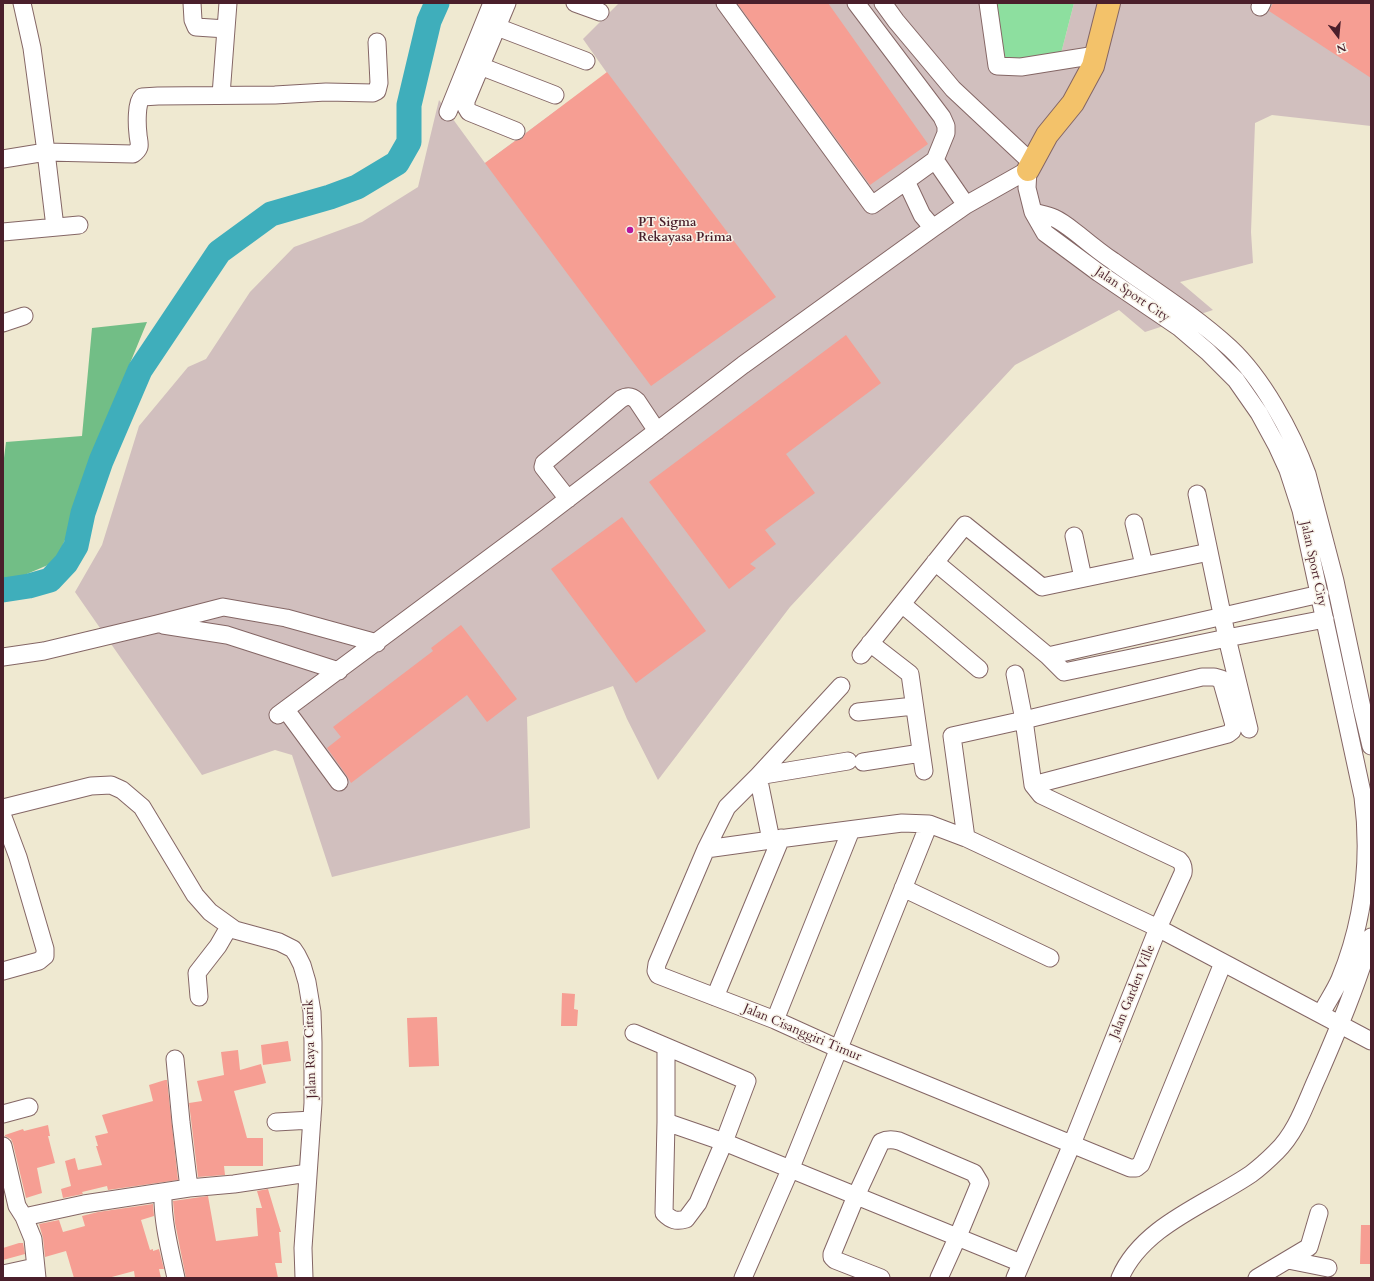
<!DOCTYPE html>
<style>
body{margin:0}
#map{position:relative;width:1374px;height:1281px;overflow:hidden;background:#efe9d1;font-family:Cardo,serif}
canvas{display:block}
.frame{position:absolute;inset:0;border:4px solid #4a1f2b;pointer-events:none}
.north{position:absolute;left:1318px;top:16px;width:40px;height:40px;-webkit-text-stroke:3px #f7f3e8;paint-order:stroke;rotate:164deg;font-size:11px;font-weight:700;line-height:16px;text-align:center;color:#4a1f2b}
.north::after{content:'';display:block;margin:auto;width:14px;height:18px;background:#4a1f2b;clip-path:polygon(50% 0,100% 100%,50% 72%,0 100%)}
</style>
<div id="map">
<canvas width="1374" height="1281"></canvas>
<div class="frame"></div>
<div class="north">N</div>
</div>
<script>
const ctx = document.querySelector('canvas').getContext('2d');
ctx.lineJoin = 'round';
function fillPath(path, color) { ctx.fillStyle = color; ctx.fill(path, 'evenodd'); }
function stroke(path, color, width, dash) { ctx.strokeStyle = color; ctx.lineWidth = width; ctx.lineCap = dash ? 'butt' : 'round'; ctx.setLineDash(dash || []); ctx.stroke(path); }
function label(font, color, halo, rows, align = 'center') {
  ctx.font = font + ' Cardo,serif'; ctx.lineWidth = 3; ctx.setLineDash([]); ctx.textBaseline = 'middle'; ctx.strokeStyle = halo; ctx.fillStyle = color; for (const [text, x, y, turn = 0] of rows) {
    ctx.save(); ctx.translate(x, y); ctx.rotate((+turn || 0) * Math.PI / 180); ctx.textAlign = isNaN(turn) ? turn : align; if (halo) ctx.strokeText(text, 0, 0); ctx.fillText(text, 0, 0); ctx.restore();
  }
}
fillPath(new Path2D(`
 M619,3H983L989,70L1057,69L1074,3H1371V126L1272,115L1255,123L1251,232L1253,263L1180,282L1213,310L1145,332L1119,310L1015,365L790,607L658,780L627,719L613,686L527,717L530,828L332,877L292,755L275,750L202,775L75,592L102,545L139,426L188,367L206,359L250,292L294,247L362,222L418,187L439,100L485,163L607,73L583,39Z`), '#d1bfbe');
fillPath(new Path2D(`
 M983,3H1074L1057,69L989,70Z`), '#8ddf9f');
fillPath(new Path2D(`
 M147,322L100,436L74,520L55,562L22,576L3,579V466L6,442L82,436L92,328Z`), '#72be86');
stroke(new Path2D(`
 M3,590L29,586L50,580L66,563L76,546L83,513L101,461L140,370L219,252L271,214L330,197L357,187L397,163L409,142V105L429,21L437,3`), '#3faebb', 25);
fillPath(new Path2D(`
 M737,3H828L928,144L870,185Z
 M1273,3H1371V78L1269,11Z
 M607,72L776,297L651,386L485,163L515,141L522,139L526,133Z
 M846,335L881,383L786,454L815,493L765,530L776,544L750,564L756,568L729,589L649,482Z
 M622,517L706,631L636,683L551,569Z
 M461,625L517,699L487,722L467,695L351,783L347,776L327,748L341,737L333,727L433,651L431,648Z
 M562,993L575,994L574,1009L578,1010L577,1026H561Z
 M437,1017L439,1066L409,1067L407,1018Z
 M288,1041L291,1061L263,1065L261,1045Z
 M238,1050L240,1070L261,1064L266,1083L234,1091L247,1138H263V1166H224L225,1175L198,1177L189,1103L202,1101L197,1081L224,1075L221,1052Z
 M165,1080H167L178,1180L108,1190L107,1186L82,1192L83,1194L63,1198L61,1189L71,1186L65,1161L75,1158L78,1170L102,1165L96,1146H98L95,1136L108,1133L102,1115L153,1101L149,1085Z
 M48,1125L50,1136H48L55,1163L37,1168L42,1193L26,1198L13,1144L11,1139L5,1136V1135L23,1129L24,1131Z
 M268,1189L281,1232H279L282,1263H275L278,1278H186L175,1223L173,1201L208,1196L216,1241L258,1236L256,1208H262L257,1191Z
 M153,1204L154,1216L141,1220L150,1250L153,1249V1251L159,1249L164,1269H159L161,1278H135L134,1271L108,1278H74L66,1251L45,1257L43,1238L39,1224L59,1220L63,1232L85,1226L82,1216L98,1212Z
 M1361,1225H1371V1264H1360Z
 M19,1243H23L25,1254L3,1260V1248Z`), '#f69e93');
const minor = new Path2D(`
 M22,3L32,48L46,152L55,227
 M192,3L193,20L196,27L226,29L221,95
 M507,3L466,101V107L469,112L516,131
 M575,3L600,12
 M725,3L872,205L906,181
 M856,3L942,117L946,126V133L935,160
 M883,3L896,21L953,89L1032,163
 M988,3L997,66L1021,67L1096,55
 M1260,7L1262,3
 M497,27L586,61
 M226,29L228,3
 M480,66L555,95
 M448,112L492,3
 M3,159L46,152L133,154C136,152 138,150 139,147C140,143 138,138 138,134C137,126 136,102 142,97L158,96L275,95L326,92L373,93L377,91L379,83L377,42
 M1028,170L1027,188L1033,212
 M933,228L922,215L906,181L935,160L966,205
 M3,232L79,225
 M3,323L24,316
 M1197,494L1227,638L1249,729
 M568,499L543,467L544,463L621,399C628,395 632,396 637,401L657,431
 M1134,523L1144,565
 M1074,536L1083,578
 M935,562L1048,656L1064,672L1227,638L1325,619
 M902,604L979,669
 M163,625L227,635L339,671
 M870,643L910,674L924,771
 M861,655L965,525L1042,587L1209,552
 M1048,656L1320,594
 M3,657L44,651L157,624L223,607L286,618L377,643
 M286,710L339,782
 M858,712L914,706
 M278,715L535,524L743,365L933,228L966,205L1028,170
 M863,762L921,753
 M758,776L841,686
 M758,776L848,761
 M3,808L91,786L111,785L122,790L142,807L195,895L210,912L235,930L279,942L293,949L297,955L302,965L307,982L312,1012L313,1042V1103L303,1248L304,1278
 M3,817L18,857L45,949V956L39,961L3,971
 M966,838L952,736L1024,720L1202,677H1214L1221,679L1234,725L1232,731L1228,734L1033,785
 M771,840L758,776L727,807L706,849L657,964L656,971L658,975L775,1020L839,1049L1130,1168H1136L1141,1164L1223,963
 M706,849L771,840L902,823L929,824L966,838L1158,928L1183,873C1184,867 1183,864 1179,860L1041,795L1033,785L1024,720L1015,674
 M903,888L1050,958
 M199,997L197,973L218,946L229,927
 M715,997L781,838
 M1321,1014C1327,1002 1335,991 1340,979C1364,920 1371,859 1363,797L1301,510L1288,470L1277,446L1259,413L1236,380L1208,352L1180,328L1099,273L1045,233L1033,212C1040,214 1048,215 1054,218C1063,222 1071,229 1079,235C1090,244 1101,253 1113,261C1152,289 1194,315 1230,348C1262,378 1292,432 1307,474L1335,581L1362,708L1371,746
 M775,1020L851,830
 M634,1033L747,1081L724,1142L698,1203L686,1219C676,1222 671,1220 664,1213L666,1122L724,1142L1021,1263
 M175,1059L181,1122L189,1188
 M3,1114L29,1107
 M276,1122L312,1120
 M666,1122V1047
 M3,1146L17,1206L24,1217L84,1204L189,1188L234,1184L308,1173
 M163,1192C162,1221 170,1250 176,1278
 M24,1217L33,1239L37,1278
 M1288,1260L1328,1268
 M3,1274L35,1267
 M743,1278L790,1170L929,824
 M881,1278L835,1260L832,1257V1254L856,1196L881,1142C887,1139 892,1139 899,1141L974,1173L980,1183L958,1236L939,1278
 M1015,1278L1072,1144L1158,928L1371,1041
 M1120,1278C1142,1226 1207,1204 1251,1174C1259,1168 1268,1160 1276,1152C1297,1132 1306,1102 1318,1076C1338,1030 1357,985 1371,937
 M1257,1278L1309,1247L1319,1213`);
const major = new Path2D(`
 M1028,170L1047,135L1073,103L1093,66L1109,3`);
stroke(minor, '#846665', 19);
stroke(major, '#846665', 24);
stroke(minor, '#fff', 17);
stroke(major, '#f3c26a', 22);
for (const [x, y, r, color] of [
 [630,230,4,"#b5179e"]
]) { const dot = new Path2D(); dot.arc(x, y, r, 0, 2 * Math.PI); ctx.fillStyle = color; ctx.fill(dot); stroke(dot, '#f7f3e8', 1.5); }
label('bold 13px', '#4a1f2b', '#f7f3e8', [
 ["PT Sigma",638,223],
 ["Rekayasa Prima",638,238]
], 'left');
label('13px', '#4a1f2b', '#f7f3e8', [
 ["Jalan Sport City",1132,295,34],
 ["Jalan Sport City",1313,564,78],
 ["Jalan Garden Ville",1133,992,-68],
 ["Jalan Cisanggiri Timur",802,1033,23],
 ["Jalan Raya Citarik",311,1049,-92]
]);
</script>
